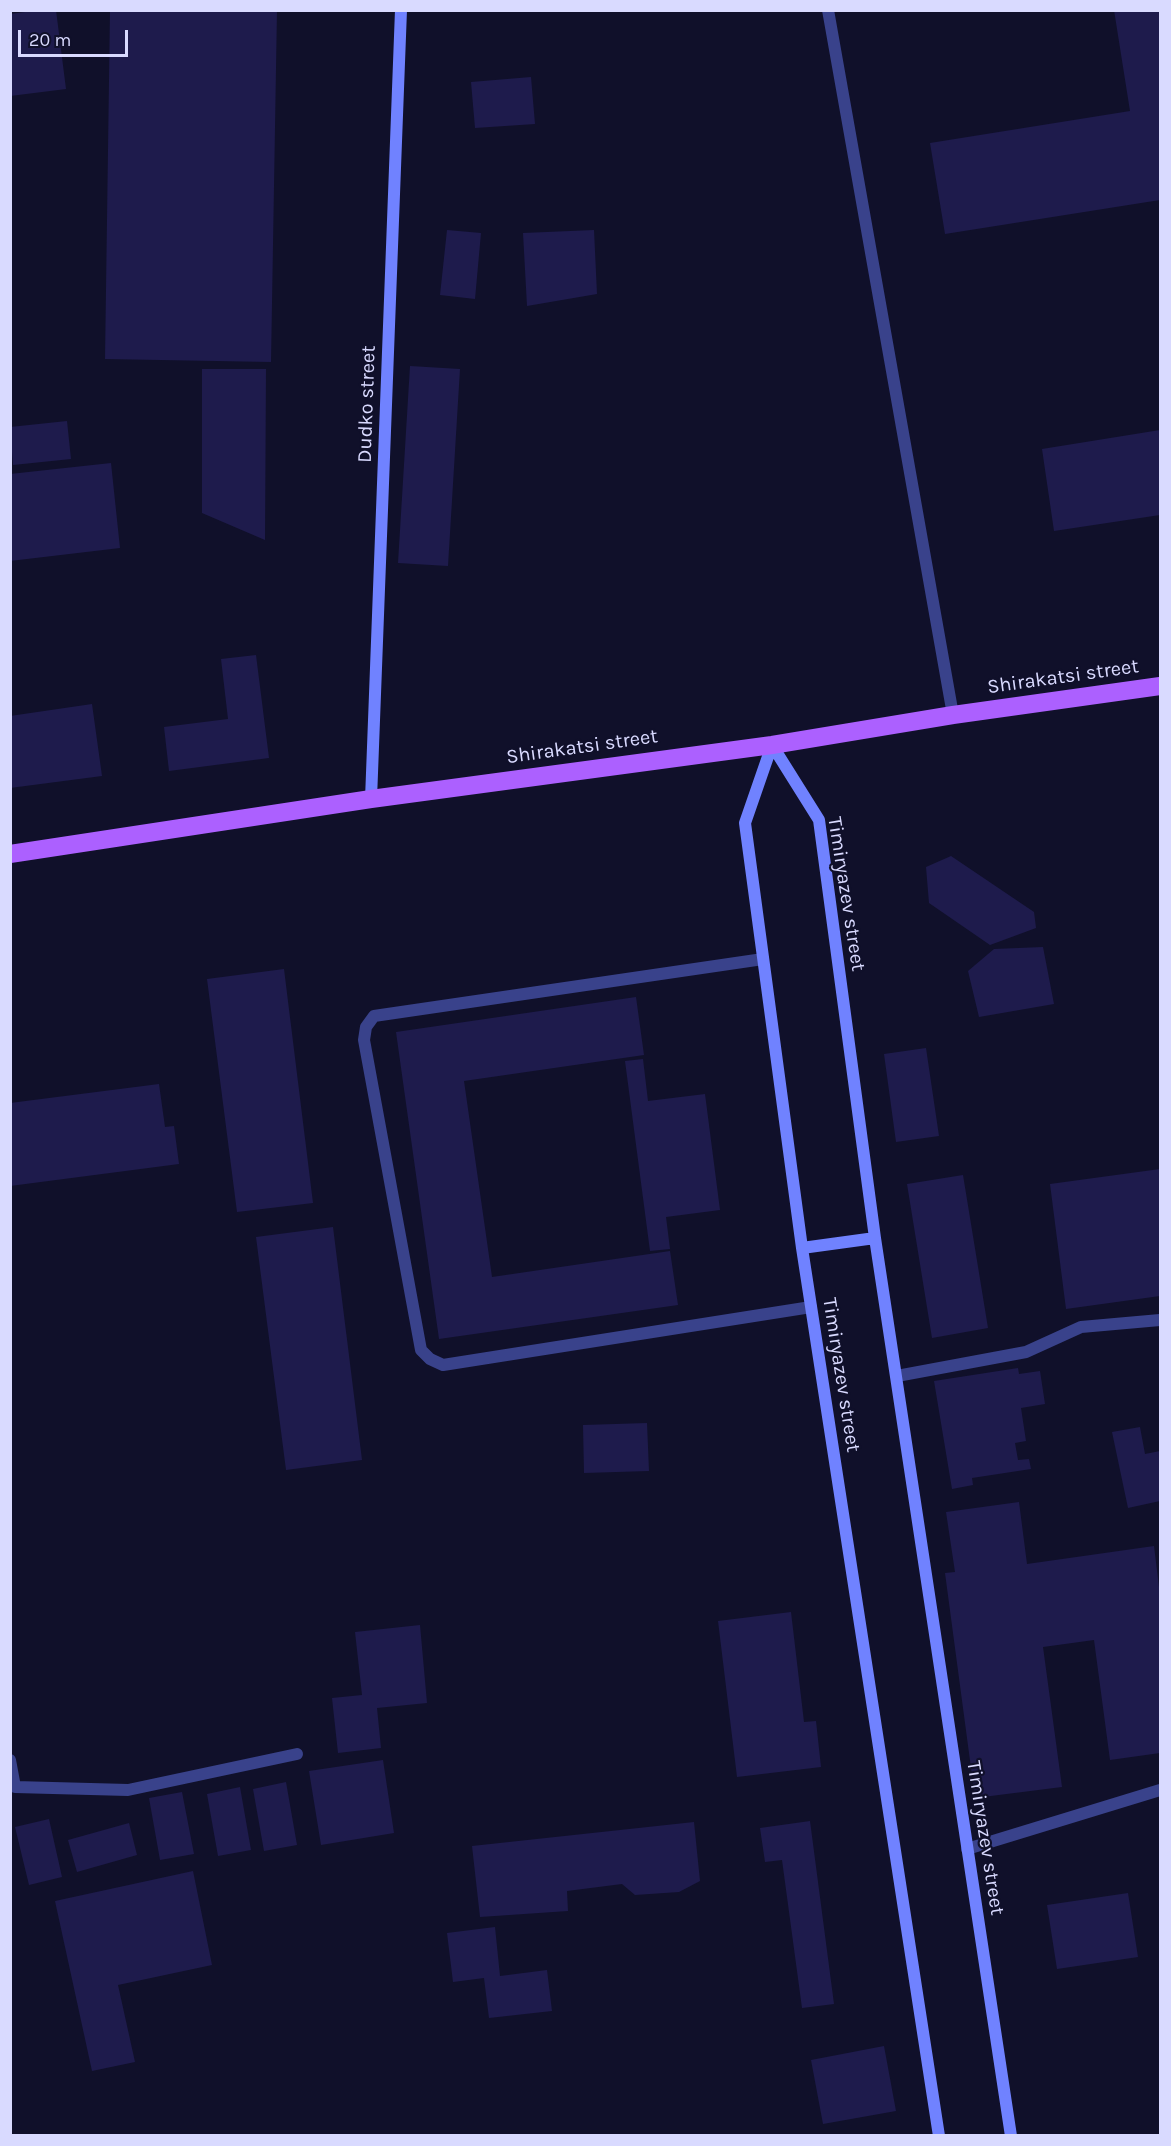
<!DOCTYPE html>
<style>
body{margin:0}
#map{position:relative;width:1171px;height:2146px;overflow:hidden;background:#10102a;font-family:Karla,sans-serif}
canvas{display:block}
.frame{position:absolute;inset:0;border:12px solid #d9daff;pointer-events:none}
.scale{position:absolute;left:18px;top:30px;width:110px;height:27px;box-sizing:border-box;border:3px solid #d9daff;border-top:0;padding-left:8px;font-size:18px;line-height:21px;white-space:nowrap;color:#d9daff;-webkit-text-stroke:4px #10102a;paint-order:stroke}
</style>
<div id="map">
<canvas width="1171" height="2146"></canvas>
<div class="frame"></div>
<div class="scale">20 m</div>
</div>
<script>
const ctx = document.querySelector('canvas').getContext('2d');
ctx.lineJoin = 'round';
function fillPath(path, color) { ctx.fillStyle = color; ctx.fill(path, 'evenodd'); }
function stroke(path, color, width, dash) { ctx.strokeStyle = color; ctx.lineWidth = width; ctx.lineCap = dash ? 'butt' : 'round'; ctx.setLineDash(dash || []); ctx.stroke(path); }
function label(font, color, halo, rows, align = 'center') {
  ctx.font = font + ' Karla,sans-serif'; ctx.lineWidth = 4.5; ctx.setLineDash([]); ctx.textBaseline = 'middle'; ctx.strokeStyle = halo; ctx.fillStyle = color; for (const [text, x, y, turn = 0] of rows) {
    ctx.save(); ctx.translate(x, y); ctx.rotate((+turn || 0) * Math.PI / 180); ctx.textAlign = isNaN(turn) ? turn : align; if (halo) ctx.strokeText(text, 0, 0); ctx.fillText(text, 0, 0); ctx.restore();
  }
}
fillPath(new Path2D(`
 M40,10H56L66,89L10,96V14Z
 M110,10H277L271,362L105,359Z
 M1114,10H1160V200L945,234L930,143L1130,111Z
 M531,77L535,124L475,128L471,82Z
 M447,230L481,233L475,299L440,295Z
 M594,230L597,294L527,306L523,233Z
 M410,366L460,369L448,566L398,563Z
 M202,369H266L265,540L202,513Z
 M67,421L71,459L13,465L10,427Z
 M1160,430V515L1054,531L1042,449Z
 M111,463L120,548L10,561V474Z
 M256,655L269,758L169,771L164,727L228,719L221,659Z
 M92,704L102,776L10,788V716Z
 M951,856L1034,912L1036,928L990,945L929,903L926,867Z
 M1043,947L1054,1004L979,1017L968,971L994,949Z
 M284,969L313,1203L237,1212L207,979Z
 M636,997L644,1055L464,1081L492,1277L670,1251L678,1305L439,1339L396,1032Z
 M926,1048L939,1136L896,1142L884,1054Z
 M643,1059L648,1101L705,1094L720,1210L666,1217L670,1249L650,1251L625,1061Z
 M159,1084L165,1127L174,1126L179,1164L10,1186V1103Z
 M1160,1169V1296L1066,1309L1050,1184Z
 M963,1175L988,1328L932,1338L907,1184Z
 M333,1227L362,1460L286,1470L256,1237Z
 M1018,1368L1019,1374L1040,1371L1045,1404L1021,1408L1026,1441L1015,1443L1018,1460L1029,1459L1031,1469L972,1478L973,1485L952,1489L934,1381Z
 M647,1423L649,1471L584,1473L583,1425Z
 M1140,1427L1145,1454L1160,1451V1501L1128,1508L1112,1432Z
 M1019,1502L1027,1564L1154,1546L1160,1595V1753L1110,1760L1094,1640L1043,1647L1062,1787L975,1798L945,1573L955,1572L946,1512Z
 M791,1612L804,1722L816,1721L821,1767L737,1777L718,1621Z
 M420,1625L427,1703L377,1708L381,1748L338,1753L332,1698L362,1695L355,1632Z
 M383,1760L394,1833L321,1845L309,1771Z
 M286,1782L297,1845L264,1851L253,1789Z
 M240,1787L251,1850L218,1856L207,1794Z
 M182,1792L194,1854L160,1860L149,1798Z
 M49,1819L62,1877L29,1885L15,1827Z
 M810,1821L834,2004L802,2008L782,1860L765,1862L760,1828Z
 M694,1822L700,1881L679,1892L635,1895L622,1884L567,1891L568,1911L480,1917L472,1846Z
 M129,1823L137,1855L77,1872L68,1840Z
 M193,1871L212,1965L118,1985L135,2062L92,2071L55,1901Z
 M1128,1893L1138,1957L1057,1969L1047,1905Z
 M495,1927L500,1976L547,1970L552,2011L489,2018L484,1978L453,1982L447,1933Z
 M884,2046L896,2111L823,2124L811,2060Z`), '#1e1b4c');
stroke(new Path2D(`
 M763,959L374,1016L366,1027L364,1040L421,1350L430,1359L443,1365L811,1307
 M10,1760L15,1787L128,1790L297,1754`), '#39428b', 12);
stroke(new Path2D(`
 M828,10L953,715
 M897,1376L1026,1352L1081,1327L1160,1320
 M967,1849L1160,1790`), '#39428b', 12);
stroke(new Path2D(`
 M772,745L819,820L875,1238L1011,2136
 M772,745L745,823L802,1248L939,2136
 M371,799L401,10
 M802,1248L875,1238`), '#7082ff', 12);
stroke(new Path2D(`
 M10,854L371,799L772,745L953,715L1160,686`), '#ac60ff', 18);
label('20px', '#d9daff', '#10102a', [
 ["Dudko street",367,404,-88],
 ["Shirakatsi street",1063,677,-8],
 ["Shirakatsi street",582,747,-8],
 ["Timiryazev street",846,894,81],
 ["Timiryazev street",841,1375,81],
 ["Timiryazev street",985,1838,81]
]);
</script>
